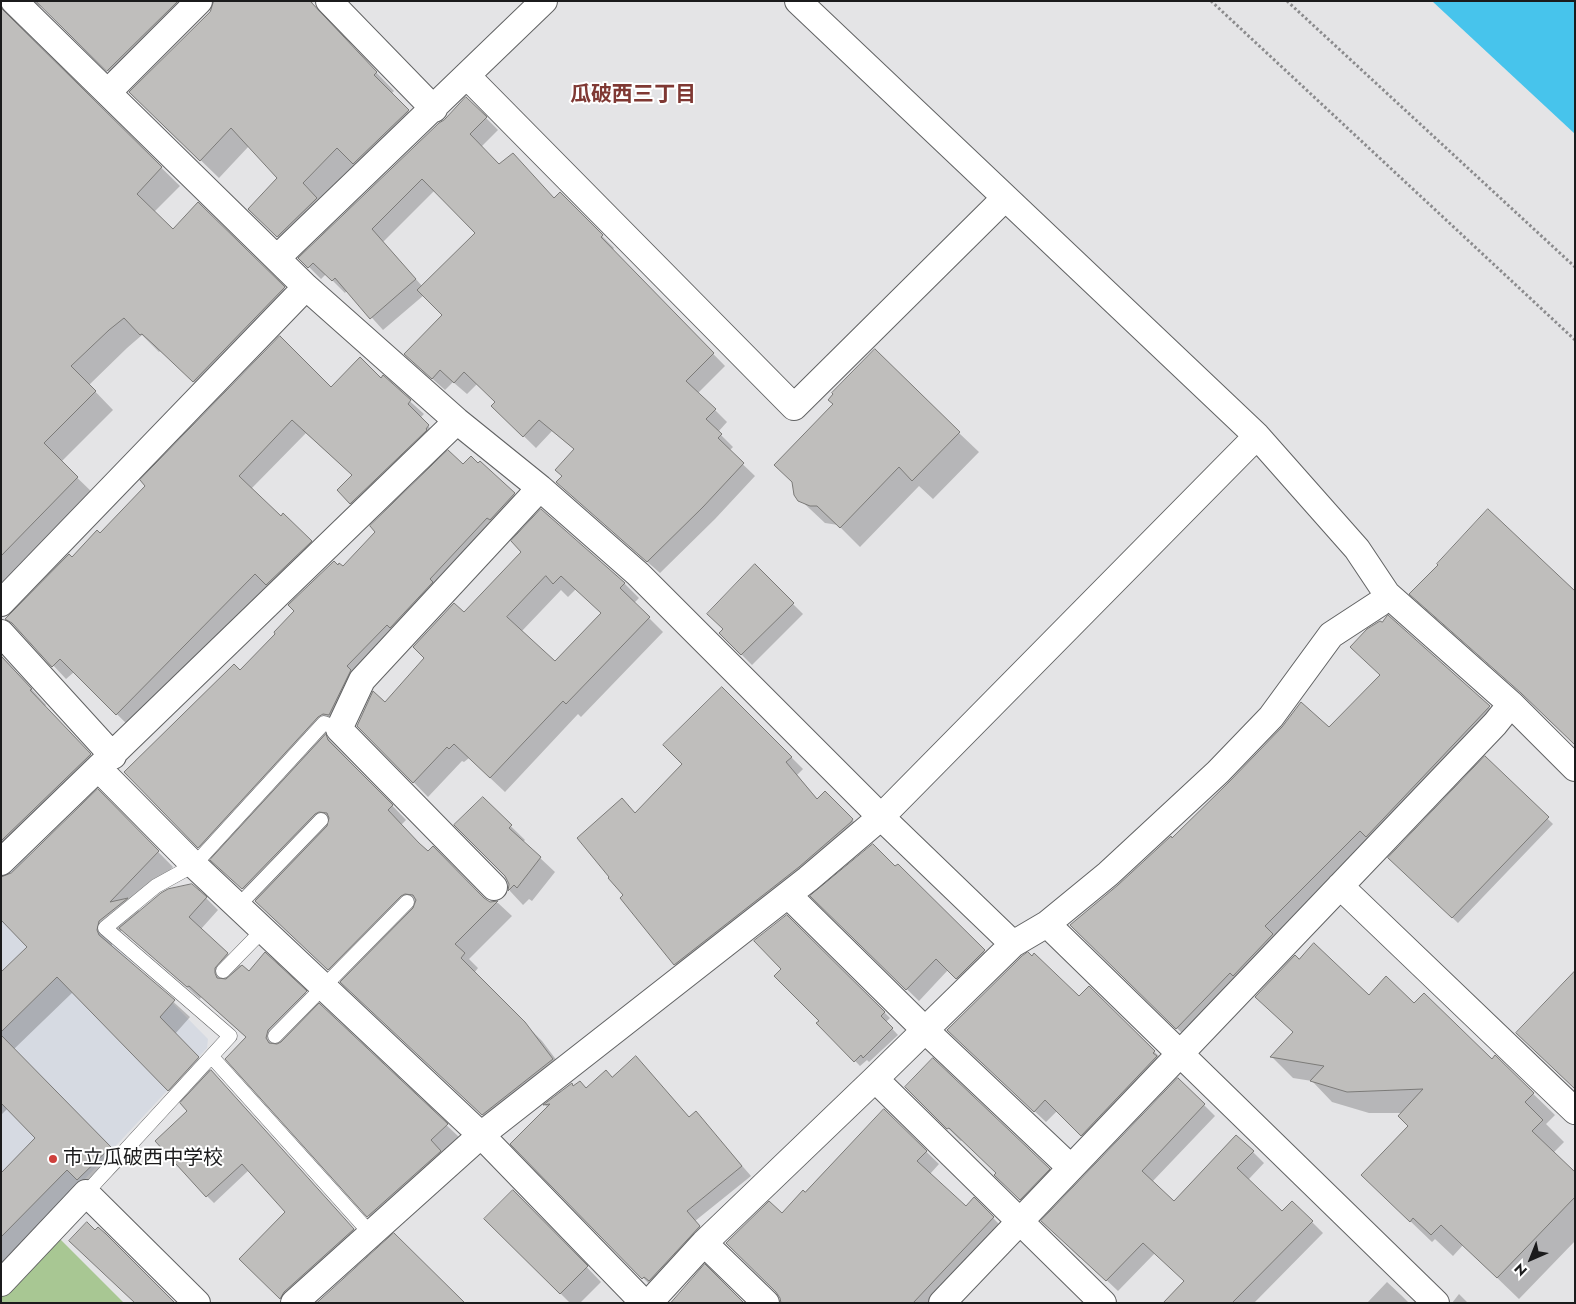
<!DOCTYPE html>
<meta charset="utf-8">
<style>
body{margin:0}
#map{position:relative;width:1576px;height:1304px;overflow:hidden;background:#e4e4e6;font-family:Jost,sans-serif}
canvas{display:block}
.frame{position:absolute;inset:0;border:2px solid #1b1b1c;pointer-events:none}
.north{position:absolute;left:1506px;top:1234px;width:50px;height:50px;-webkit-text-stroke:4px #fff;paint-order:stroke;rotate:224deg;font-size:14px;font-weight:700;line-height:20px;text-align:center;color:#1b1b1c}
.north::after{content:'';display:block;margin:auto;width:18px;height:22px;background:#1b1b1c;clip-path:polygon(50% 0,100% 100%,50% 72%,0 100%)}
</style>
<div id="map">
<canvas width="1576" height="1304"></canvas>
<div class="frame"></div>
<div class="north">N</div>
</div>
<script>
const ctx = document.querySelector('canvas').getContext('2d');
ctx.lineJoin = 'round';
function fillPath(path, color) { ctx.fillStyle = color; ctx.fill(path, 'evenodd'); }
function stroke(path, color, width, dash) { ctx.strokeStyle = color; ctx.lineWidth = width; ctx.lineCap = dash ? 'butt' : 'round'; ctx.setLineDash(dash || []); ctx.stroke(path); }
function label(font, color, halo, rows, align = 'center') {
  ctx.font = font + ' Jost,"Noto Sans JP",sans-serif'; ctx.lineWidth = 4; ctx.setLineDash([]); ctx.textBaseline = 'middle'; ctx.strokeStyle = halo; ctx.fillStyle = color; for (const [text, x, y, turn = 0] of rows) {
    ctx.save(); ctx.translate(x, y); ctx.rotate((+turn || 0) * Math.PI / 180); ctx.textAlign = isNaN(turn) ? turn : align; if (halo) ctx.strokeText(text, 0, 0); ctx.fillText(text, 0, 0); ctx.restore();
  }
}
fillPath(new Path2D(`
 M26,855L208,1039L207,1048L1,1269V879Z`), '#d6dae2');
fillPath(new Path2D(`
 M59,1238L124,1303H1V1297Z`), '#a8c793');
fillPath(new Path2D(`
 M1432,1H1575V134Z`), '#47c4ec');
fillPath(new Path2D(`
 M1,1H314L311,4L394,91L391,94L426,129L296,255L249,209L279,178L249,146L219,178L149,110L216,3L206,8L126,89L44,8L36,4H28L17,16V25L21,30L180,186L154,212L173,230L198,204L302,306L212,399L174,363L160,351L159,352L142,335L127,348L89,385L113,410L61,462L96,496L7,586L1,580Z
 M466,98L498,130L481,147L499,166L555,199L560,194L614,248L612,250L725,366L698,393L727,422L718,432L733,447L729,451L755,476L715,519L660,573L570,494L563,476L575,450L552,431L536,448L493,406L497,402L477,384L467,394L453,382L445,390L418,366L444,315L424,295L383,330L347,290L345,293L326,274L321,279L300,258L445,121ZM435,190L477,233L422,286L383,242Z
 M383,377L424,414L420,418L441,439L364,516L350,503L353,476L306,433L251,489L281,518L311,542L324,555L130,727L74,672L66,679L24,634L7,619L100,535L331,388L381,379Z
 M959,433L979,452L933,499L919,486L860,547L838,525L825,523L795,495Z
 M463,466L514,494L527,506L325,735L406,820L401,825L423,848L483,899L490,903H498L512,916L469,959L478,968L474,973L542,1041L567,1074L497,1129L199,847L240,672L343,568Z
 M541,511L625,584L639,598L634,603L663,632L581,717L578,714L505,792L469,758L464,762L462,761L428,797L359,726L385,704L464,614L523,552ZM576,589L602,613L555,663L521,632L561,590L568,597Z
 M755,566L803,614L752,665L720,633L724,629Z
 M1388,617L1501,718L1188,1039L1072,925L1172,839L1329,729L1381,675L1382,623Z
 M1,655L46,705L44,707L105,770L1,874L2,878L12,874L98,791L173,867L135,906L140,912L206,898L218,910L201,929L249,973L265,954L459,1137L442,1153L380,1228L227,1059L247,1038L201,997L200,999L122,930L115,937L112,942V946L190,1017L175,1034L218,1078L360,1236L286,1303L241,1259L287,1212L249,1170L214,1203L207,1196L156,1141L189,1111L73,992L14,1049L125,1163L93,1195L1,1268V1175L37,1138L8,1108L1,1115V973L28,947L1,919Z
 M722,688L803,769L797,775L818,800L825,792L864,832L687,976L675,964L625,896L635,814L683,764Z
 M1485,758L1553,824L1458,923L1390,858Z
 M483,799L525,840L523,842L555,872L532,901L529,899L523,905L510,891V883L506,876Z
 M898,866L996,963L968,990L948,970L919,1001L812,896L895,868Z
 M787,916L890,1018L886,1022L898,1035L869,1062L867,1060L860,1066L818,1023L820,1021L783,969Z
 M1299,960L1369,997L1414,1005L1492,1060L1495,1057L1555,1115L1546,1124L1564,1142L1553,1153L1575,1174V1241L1519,1299L1463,1245L1453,1256L1435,1239L1432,1242L1384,1196L1410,1126L1402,1113H1369L1332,1102L1312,1081L1293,1078L1272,1057L1294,1033Z
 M1089,988L1166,1063L1093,1146L1057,1111L1046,1122L960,1041L1079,998Z
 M612,1078L690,1118L696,1113L751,1176L695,1221L709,1236L657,1292L512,1144L548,1108L545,1105L571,1085L574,1087L586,1089Z
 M1178,1079L1215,1116L1152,1182L1174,1203L1253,1152L1264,1163L1248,1180L1282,1213L1292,1202L1323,1233L1254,1303H1165L1185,1281L1155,1253L1118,1291L1081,1256L1080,1258L1043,1221Z
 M906,1087L1049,1169L1062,1182L1033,1212L996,1175L998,1173L962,1140L961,1141Z
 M884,1111L939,1164L930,1174L966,1208L974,1199L1005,1230L938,1303H782V1215L805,1194Z
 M528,1206L601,1282L580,1303H570L486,1219Z
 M1387,1282L1401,1295L1409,1303H1367Z
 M1459,1294L1468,1303H1452Z`), '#0003');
const building = new Path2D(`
 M36,1H178L107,71Z
 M214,1H310L377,72L374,75L409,110L353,164L337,148L303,183L317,198L277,237L248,209L277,178L231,128L200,161L129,92L210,12Z
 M1,8L162,167L137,194L173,229L198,202L285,287L193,382L154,345L142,334L140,335L124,318L109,330L71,366L96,391L44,443L78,477L1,556Z
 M466,97L487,117L470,134L499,164L513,153L554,198L560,192L603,235L601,237L714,353L686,381L716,409L706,419L722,434L718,438L744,463L703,507L647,562L556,482L562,476L555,470L574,449L539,420L523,437L491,406L495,402L464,372L454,383L440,370L432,379L404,354L442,315L417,290L475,233L422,179L372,229L416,279L370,319L335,278L332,281L313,263L308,268L298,258L439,123L444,120Z
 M280,336L331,387L360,357L381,378L383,375L411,400L408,404L429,425L426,429L427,430L350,504L337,490L352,475L292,420L239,476L281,516L283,513L312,541L266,585L255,574L116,715L60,659L52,667L12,623L5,619L69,554L72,557L97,530L100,533L145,486L140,480Z
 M875,349L960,432L912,481L899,467L840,528L817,506H810L798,501L794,495L792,482L774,465L833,404L828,400L833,394L832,393Z
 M448,450L463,464L471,456L478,463L480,461L515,493L490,520L487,518L430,579L433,582L390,628L387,625L347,666L351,670L329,715L323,714L318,717L198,848L124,772L234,664L240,670L275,634L274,632L294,611L288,605L334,561L338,565L339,563L343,566L375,532L370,526Z
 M541,509L625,583L620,588L650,617L566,704L563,701L490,778L454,744L449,749L447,747L413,783L357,726L373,691L385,702L424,658L413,647L454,603L464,612L521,552L511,541ZM546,576L553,584L561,576L601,613L555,661L507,617Z
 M1488,509L1575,591V745L1521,693L1409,594L1438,565L1437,564Z
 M755,564L794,603L741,655L719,633L723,629L707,614Z
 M1388,615L1490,706L1366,837L1360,831L1265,926L1273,934L1233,976L1230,973L1176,1029L1070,925L1118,885L1171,836L1172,838L1229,782L1282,727L1301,702L1329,727L1380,675L1350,647L1367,629L1380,621L1382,622Z
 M1,656L32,689L30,690L91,754L1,841Z
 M722,687L792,757L786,762L817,799L825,791L853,819L851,822L799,867L674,965L620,898L623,895L608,878L609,877L577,838L622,798L635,813L682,764L663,745Z
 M326,734L328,740L393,805L388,810L419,843L428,851L433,846L484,898L490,902L498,901L455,944L465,953L461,958L525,1022L553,1059L482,1115L340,982L413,908L416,900L413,895L405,894L401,896L328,970L255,901L327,826L329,818L327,813L319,812L315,814L242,889L210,860Z
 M1485,756L1549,817L1452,918L1388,858Z
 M98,789L159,851L110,902L128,898L99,921L97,930L99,935L175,1000L160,1017L199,1057L168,1091L57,977L1,1032V972L27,947L1,920V877L11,873Z
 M483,797L512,825L509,828L541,857L517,888L514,885L508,891L509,884L505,876L454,825Z
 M873,844L895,866L898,864L985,950L956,979L936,959L906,990L810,896Z
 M192,884L207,897L189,917L228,953L215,968V973L217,978L226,979L242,965L249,971L265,952L307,991L268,1030L266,1038L269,1043L277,1044L281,1042L319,1003L448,1124L431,1140L441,1151L367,1217L225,1059L246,1037L189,986L187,987L119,928L161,893L168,889Z
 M787,915L885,1012L881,1016L893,1028L863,1058L861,1055L854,1062L816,1023L819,1021L774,976L781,969L754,941Z
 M1314,943L1369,995L1386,976L1414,1003L1424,993L1492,1059L1495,1055L1534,1093L1525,1102L1543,1120L1532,1131L1575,1172V1197L1497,1278L1441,1225L1431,1235L1413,1218L1410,1222L1361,1175L1408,1126L1398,1116L1423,1089L1347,1092L1310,1081L1324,1066L1270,1057L1293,1032L1255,997L1295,955L1299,959Z
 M1028,952L1032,956L1034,953L1079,996L1089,986L1155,1051L1153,1053L1157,1056L1081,1136L1045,1100L1034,1112L947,1030L1022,956Z
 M1575,971V1089L1516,1033Z
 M1,1035L111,1147L77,1180L67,1170L1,1237V1173L35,1138L1,1103Z
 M636,1056L689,1117L696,1111L742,1166L687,1211L700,1226L649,1281L644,1277L642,1279L510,1144L550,1104L543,1105L572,1083L573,1086L580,1081L586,1088L606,1070L612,1077Z
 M933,1058L1050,1169L1020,1200L994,1175L996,1173L949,1128L947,1129L905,1087Z
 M211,1070L354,1229L284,1292L280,1299L239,1259L285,1212L242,1164L206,1197L155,1141L187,1111L180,1103Z
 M1178,1078L1205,1104L1142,1171L1174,1201L1236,1135L1254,1151L1237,1168L1282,1211L1292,1201L1313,1221L1232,1303H1163L1184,1281L1143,1243L1106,1281L1041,1221Z
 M884,1109L927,1151L917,1161L966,1206L974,1197L994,1217L913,1303H781L780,1298L776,1292L726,1243L769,1201L782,1213L803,1190L805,1192Z
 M513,1190L588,1266L560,1294L484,1219Z
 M87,1222L95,1230L98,1227L106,1234L175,1303H135L69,1241Z
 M394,1233L465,1303H317Z
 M705,1264L744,1303H671Z`);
fillPath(building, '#bfbebc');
stroke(building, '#7b7a78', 1);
const lane = new Path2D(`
 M238,906L321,820
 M223,971L263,930
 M275,1036L407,902
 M212,1057L371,1234
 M86,1193L230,1036L105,928L156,886L194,865L324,723L339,729`);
const street = new Path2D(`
 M14,1L306,287L457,421L540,488L638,574L881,817L1013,944L1047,924L1436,1303
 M329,1L434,109
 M798,1L1257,436L1357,549L1387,594L1511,704L1575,768
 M467,76L794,407L1005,198
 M108,92L199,1
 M277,258L544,1
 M1,603L306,287
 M1,633L113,756
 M99,769L194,865L481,1135L644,1303
 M1,862L457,421
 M1340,886L1575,1111
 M494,887L339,729L362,680L540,488
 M788,895L925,1030L1071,1168
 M1047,924L1108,874L1218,772L1271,717L1331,635L1380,603L1387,594
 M875,1079L1103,1303
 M704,1243L766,1303
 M1,1283L86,1193L197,1303
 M294,1303L481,1135L808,879L881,817L1257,436
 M649,1303L704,1243L875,1079L1013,944
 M942,1303L1495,724L1511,704`);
stroke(lane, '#616263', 15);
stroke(street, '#616263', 28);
stroke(new Path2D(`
 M1211,1L1575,340
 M1287,1L1575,267`), '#8b8b8d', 3, [2.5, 2.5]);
stroke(lane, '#fff', 14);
stroke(street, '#fff', 26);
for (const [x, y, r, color] of [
 [53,1159,5,"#ce403c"]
]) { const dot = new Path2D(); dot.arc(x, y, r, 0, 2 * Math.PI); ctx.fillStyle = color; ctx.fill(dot); stroke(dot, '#fff', 2); }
label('20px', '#1b1b1c', '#fff', [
 ["市立瓜破西中学校",63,1159]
], 'left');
label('bold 21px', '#7f3833', '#fff', [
 ["瓜破西三丁目",633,96]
]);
</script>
